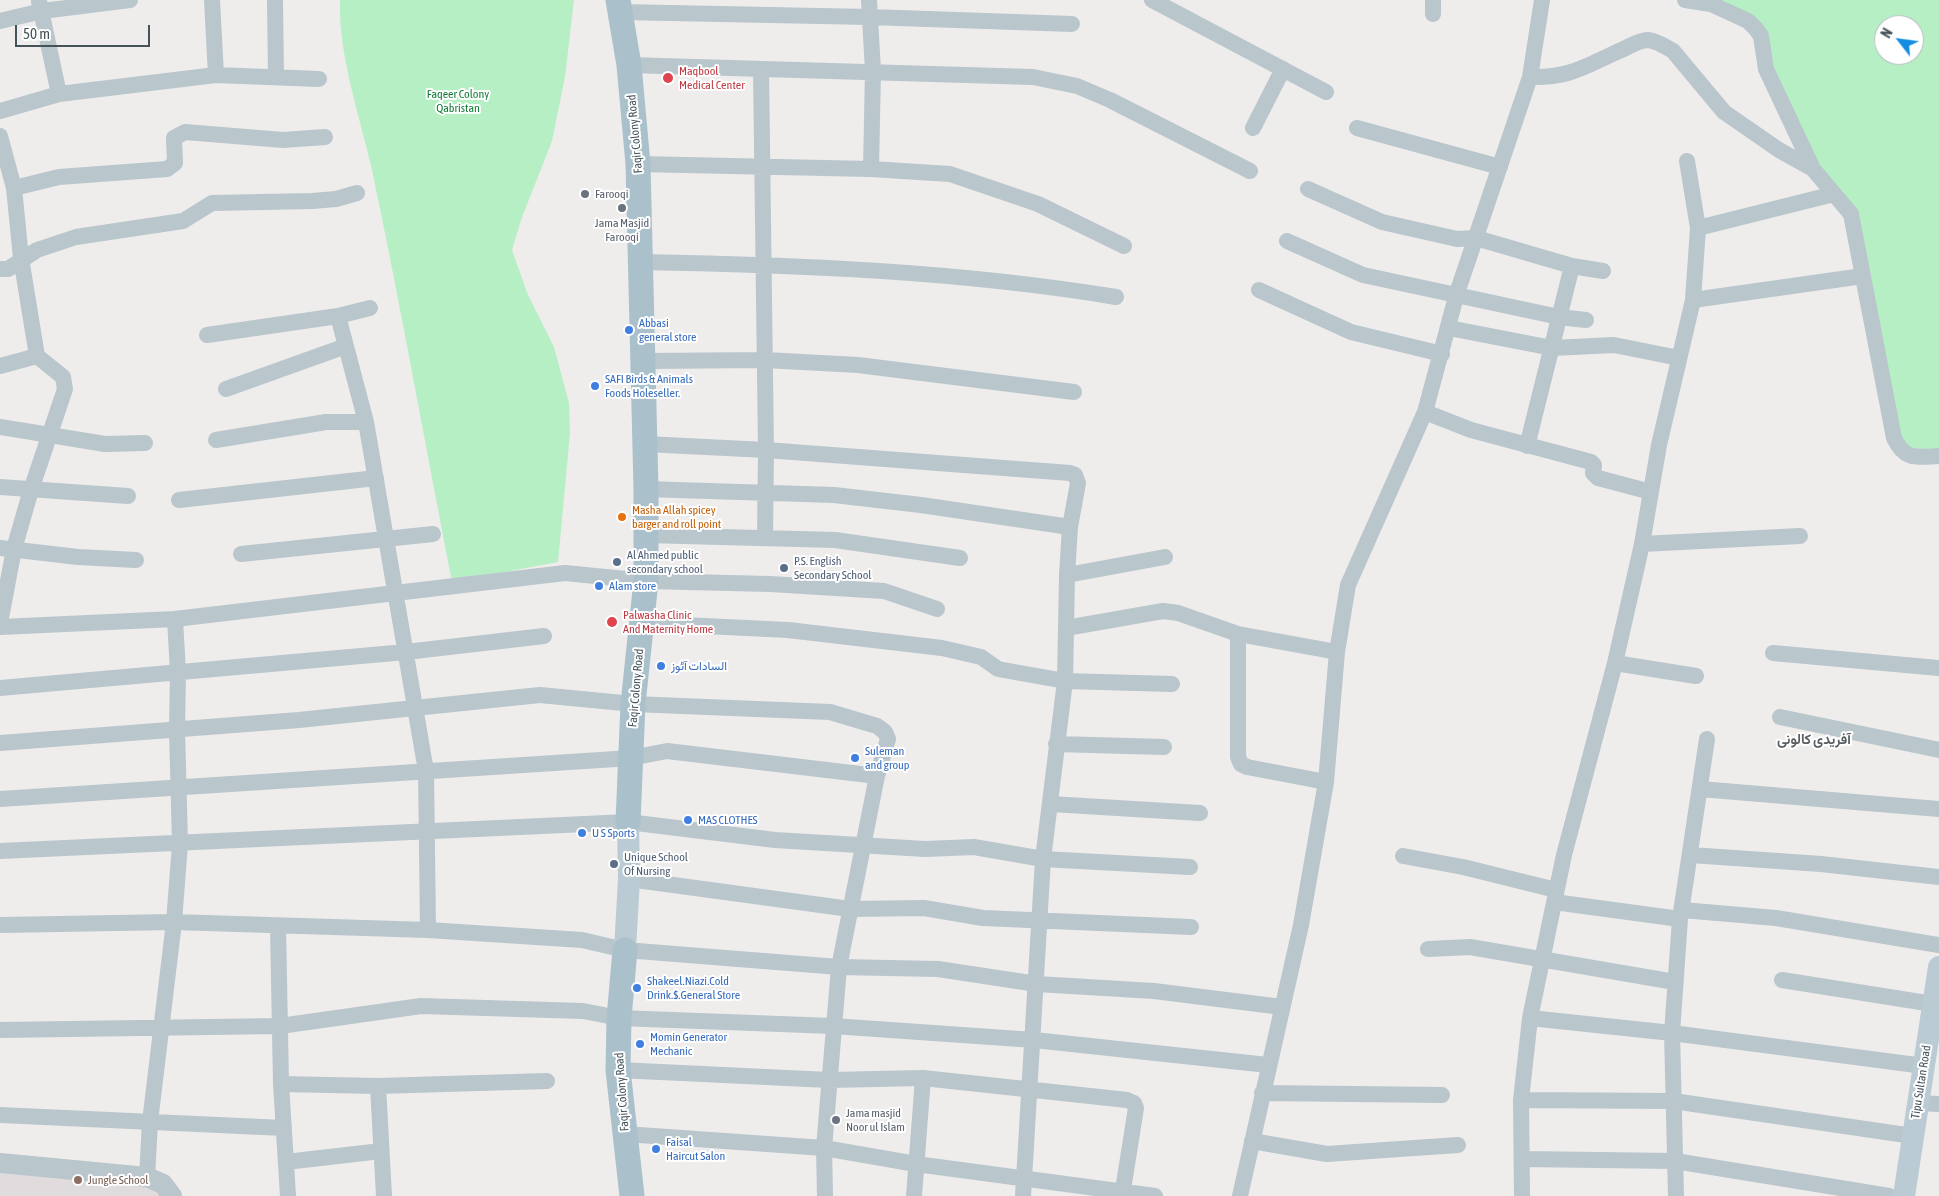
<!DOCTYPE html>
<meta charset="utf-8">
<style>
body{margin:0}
#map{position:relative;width:1939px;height:1196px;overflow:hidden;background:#efecec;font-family:"Asap Condensed",sans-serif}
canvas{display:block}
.north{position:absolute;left:1874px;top:15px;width:50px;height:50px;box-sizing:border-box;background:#fff;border:1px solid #b4babd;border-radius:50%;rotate:300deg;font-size:14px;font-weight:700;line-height:20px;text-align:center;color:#44535a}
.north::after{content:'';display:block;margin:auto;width:18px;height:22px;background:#138de1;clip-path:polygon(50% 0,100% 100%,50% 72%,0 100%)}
.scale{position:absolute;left:15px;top:25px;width:135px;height:22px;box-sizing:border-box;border:2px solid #44535a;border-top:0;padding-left:6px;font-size:15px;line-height:18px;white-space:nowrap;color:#44535a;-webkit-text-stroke:4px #fff;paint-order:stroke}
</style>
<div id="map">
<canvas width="1939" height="1196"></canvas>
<div class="north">N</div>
<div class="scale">50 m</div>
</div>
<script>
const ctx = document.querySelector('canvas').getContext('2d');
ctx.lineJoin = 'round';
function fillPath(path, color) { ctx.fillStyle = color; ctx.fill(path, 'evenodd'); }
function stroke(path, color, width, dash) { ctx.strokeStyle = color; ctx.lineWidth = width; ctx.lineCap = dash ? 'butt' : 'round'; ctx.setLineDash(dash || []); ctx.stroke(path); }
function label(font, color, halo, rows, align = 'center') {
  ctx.font = font + ' "Asap Condensed",Vazirmatn,sans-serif'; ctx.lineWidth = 4; ctx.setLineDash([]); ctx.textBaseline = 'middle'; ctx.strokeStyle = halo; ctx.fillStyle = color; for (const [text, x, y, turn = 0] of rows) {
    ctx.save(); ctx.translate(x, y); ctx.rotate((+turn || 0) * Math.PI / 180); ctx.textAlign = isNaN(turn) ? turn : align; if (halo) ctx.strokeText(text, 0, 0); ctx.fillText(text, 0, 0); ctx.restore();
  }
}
fillPath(new Path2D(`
 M0,1163L147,1177L164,1196H0Z`), '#e0dcde');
fillPath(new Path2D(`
 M340,0H574L565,77L552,141L521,220L512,250L528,295L554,347L569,403L570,433L558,562L452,582C425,445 401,307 372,170C360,117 338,54 340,0Z
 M1709,0H1939V458L1899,452L1850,214L1811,169L1759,36ZM1884,25H1914V55H1884Z`), '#b7efc4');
stroke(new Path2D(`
 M212,0L216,75
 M275,0L276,77
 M869,0L873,71L871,169
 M1152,0L1326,92
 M1685,0L1711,4L1748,21L1756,29L1761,36L1766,69L1813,169L1851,214L1894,438C1905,461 1917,457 1939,456
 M39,1L59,94
 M620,12L870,17L1072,24
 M1433,14V0
 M0,21L42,11L130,0
 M629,65L1033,77L1077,86L1110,100L1250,171
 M761,69L766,450L765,538
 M1530,77C1569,78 1584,67 1619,51C1627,48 1638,40 1648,40C1657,41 1666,47 1673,51L1724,112L1779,150L1813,169
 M0,111L59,94L216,75L319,79
 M1253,128L1283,69
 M1357,128L1500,167
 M0,136L14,188L21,258L37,356L63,377L65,389L31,490L14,549L0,623
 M638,164L871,169L950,174L1038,204L1124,246
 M14,188L59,177L167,169L175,163L174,138L185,132L283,140L325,137
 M1308,189L1382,222L1457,239L1476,238L1572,266L1603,271
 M1698,228L1834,194
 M1287,241L1363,275L1559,317L1586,320
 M640,262C799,265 958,271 1116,297
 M0,269H8L37,250L76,237L183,221L212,203L312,201L336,199L357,193
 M1259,290L1351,332L1442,354
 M1693,300L1863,276
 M338,316L366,422L426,771L428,930
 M1449,328L1552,348L1614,345L1679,358
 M207,335L338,316L370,308
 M644,361L765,360L858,365L1074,392
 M0,366L37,356
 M226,389L346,346
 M1425,412L1471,430L1591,462L1594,465L1593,473L1598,478L1651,492
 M0,427L105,444L145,443
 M216,440L326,422H366
 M645,444L766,450L1070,473L1075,475L1078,483L1070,527L1067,575L1065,681L1043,859L1023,1196
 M1527,446L1572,266
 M0,487L128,496
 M646,489L834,495L921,505L1070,527
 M179,500L376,478
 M646,535L835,540L960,558
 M1642,544L1800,536
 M0,548L78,557L136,560
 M241,554L433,534
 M1067,575L1165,557
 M642,623L788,630L942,648L981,657L998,669L1065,681L1172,684
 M0,627L175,619L565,573L646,581L770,584L884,591L937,609
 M1066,628L1163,611L1178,613L1238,634L1337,652
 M1238,634V757L1241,764L1247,767L1326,782
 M1773,653L1939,668
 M1615,663L1696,676
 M0,688L406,652L544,636
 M1780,717L1939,750
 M0,743L299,720L540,695L633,704L830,712L877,726L885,732L888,739L877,776L839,967L824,1148L825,1196
 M1056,744L1164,747
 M1700,789L1939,809
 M0,799L631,758L667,751L877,776
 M1051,804L1200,813
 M0,851L628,822L775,840L925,849L974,847L1043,859L1190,867
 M1691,855L1821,864L1939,877
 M1403,856L1463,867L1556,890
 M629,879L850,909L924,908L983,918L1191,927
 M1554,902L1680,919
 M1682,910L1776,918L1939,945
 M0,925L174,922L428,930L582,940L625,950L839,967L938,969L1037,984L1154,991L1282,1007
 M278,926L281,1084L288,1196
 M1428,949L1470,947L1675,982
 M1782,980L1933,1004
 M1530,1018L1672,1033L1924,1066
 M0,1030L280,1026L421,1006L583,1011L619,1018L833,1026L1034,1040L1268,1065
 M618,1070L829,1080L923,1078L1127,1100L1134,1103L1136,1108L1122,1196
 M281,1084L378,1086L547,1081
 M378,1086L384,1196
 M1262,1093L1442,1095
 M1521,1100L1673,1101L1913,1136
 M1918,1103L1939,1104
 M0,1115L284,1128
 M625,1134L824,1148L916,1164L1155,1196
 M1252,1141L1327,1154L1458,1145
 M1522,1159L1675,1161L1889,1196
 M286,1162L381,1151
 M147,1177L150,1122L174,922L180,844L177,729L178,672L175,619
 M914,1196L923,1078
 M1240,1196L1301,925L1326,782L1337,652L1348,585L1425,412L1457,293L1530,77L1542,0
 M1522,1196L1521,1100L1530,1018L1564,855L1615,663L1642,544L1659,445L1693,300L1698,228L1687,161
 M1676,1196L1672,1033L1680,919L1707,739`), '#b9c6cc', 16);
stroke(new Path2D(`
 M0,1163L147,1177L163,1184L172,1196`), '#b9c6cc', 20);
stroke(new Path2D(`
 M625,950L629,879L628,822
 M1904,1196L1939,967`), '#bbcbd4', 22);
stroke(new Path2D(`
 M618,0L629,65L638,164L646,489V581L633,704L628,822
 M625,950L619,1018L618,1070L632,1196`), '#aac1cc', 25);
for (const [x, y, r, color] of [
 [668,78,6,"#e0444e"],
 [585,194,5,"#6b7280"],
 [622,208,5,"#6b7280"],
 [629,330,5,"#3f7fe0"],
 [595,386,5,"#3f7fe0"],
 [622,517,5,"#e8710a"],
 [617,562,5,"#5c6f8a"],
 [784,568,5,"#5c6f8a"],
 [599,586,5,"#3f7fe0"],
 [612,622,6,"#e0444e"],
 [661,666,5,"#3f7fe0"],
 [855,758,5,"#3f7fe0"],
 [688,820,5,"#3f7fe0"],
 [582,833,5,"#3f7fe0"],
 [614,864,5,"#5c6f8a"],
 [637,988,5,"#3f7fe0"],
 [640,1044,5,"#3f7fe0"],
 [836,1120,5,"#6b7280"],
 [656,1149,5,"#3f7fe0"],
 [78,1180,5,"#8d6e63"]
]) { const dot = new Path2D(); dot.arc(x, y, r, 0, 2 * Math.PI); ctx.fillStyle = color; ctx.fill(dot); stroke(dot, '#fff', 2); }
label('12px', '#be3a42', '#fff', [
 ["Maqbool",679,71],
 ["Medical Center",679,85],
 ["Palwasha Clinic",623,615],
 ["And Maternity Home",623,629]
], 'left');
label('12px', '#137c38', '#fff', [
 ["Faqeer Colony",458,94],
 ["Qabristan",458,108]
]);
label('12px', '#44535a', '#fff', [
 ["Faqir Colony Road",635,134,-95],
 ["Faqir Colony Road",636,688,-85],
 ["Tipu Sultan Road",1921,1082,-81],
 ["Faqir Colony Road",622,1092,-94]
]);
label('12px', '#5b616d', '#fff', [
 ["Farooqi",595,194],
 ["Jama Masjid",622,223,"center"],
 ["Farooqi",622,237,"center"],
 ["Jama masjid",846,1113],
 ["Noor ul Islam",846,1127]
], 'left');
label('12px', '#366cbe', '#fff', [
 ["Abbasi",639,323],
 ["general store",639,337],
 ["SAFI Birds & Animals",605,379],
 ["Foods Holeseller.",605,393],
 ["Alam store",609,586],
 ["السادات آٹوز",671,666],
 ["Suleman",865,751],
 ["and group",865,765],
 ["MAS CLOTHES",698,820],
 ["U S Sports",592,833],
 ["Shakeel.Niazi.Cold",647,981],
 ["Drink.$.General Store",647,995],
 ["Momin Generator",650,1037],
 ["Mechanic",650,1051],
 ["Faisal",666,1142],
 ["Haircut Salon",666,1156]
], 'left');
label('12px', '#c56008', '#fff', [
 ["Masha Allah spicey",632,510],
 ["barger and roll point",632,524]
], 'left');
label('12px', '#4e5e75', '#fff', [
 ["Al Ahmed public",627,555],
 ["secondary school",627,569],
 ["P.S. English",794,561],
 ["Secondary School",794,575],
 ["Unique School",624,857],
 ["Of Nursing",624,871]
], 'left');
label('12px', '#785e54', '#fff', [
 ["Jungle School",88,1180]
], 'left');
label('bold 14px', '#585e61', '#fff', [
 ["آفریدی کالونی",1814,740]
]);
</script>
